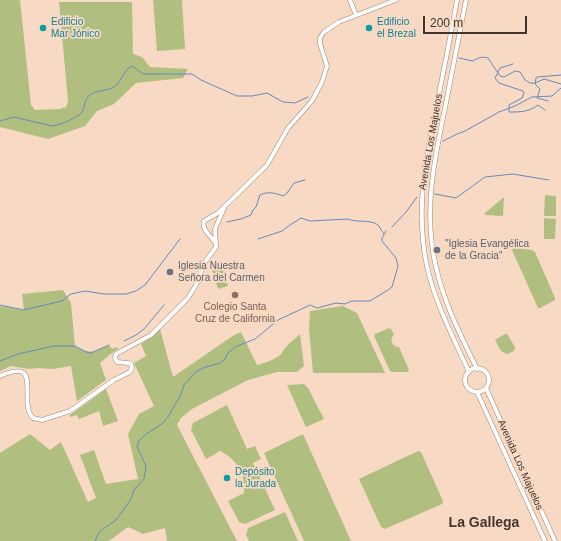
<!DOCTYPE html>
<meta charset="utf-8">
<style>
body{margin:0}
#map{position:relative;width:561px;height:541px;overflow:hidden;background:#f8d9c4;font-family:Arial,sans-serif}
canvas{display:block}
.scale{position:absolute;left:423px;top:16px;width:104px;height:18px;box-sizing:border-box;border:2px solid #41352d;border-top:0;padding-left:5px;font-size:12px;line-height:14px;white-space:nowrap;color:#41352d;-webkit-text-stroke:3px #f8d9c4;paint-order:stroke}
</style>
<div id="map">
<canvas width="561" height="541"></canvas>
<div class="scale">200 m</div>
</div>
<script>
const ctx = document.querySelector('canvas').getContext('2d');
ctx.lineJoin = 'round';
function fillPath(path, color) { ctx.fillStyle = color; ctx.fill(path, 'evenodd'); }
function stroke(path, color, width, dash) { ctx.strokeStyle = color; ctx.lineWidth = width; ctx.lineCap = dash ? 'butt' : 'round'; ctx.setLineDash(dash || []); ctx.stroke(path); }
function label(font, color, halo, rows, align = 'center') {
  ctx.font = font + ' Arial,sans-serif'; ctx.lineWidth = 3.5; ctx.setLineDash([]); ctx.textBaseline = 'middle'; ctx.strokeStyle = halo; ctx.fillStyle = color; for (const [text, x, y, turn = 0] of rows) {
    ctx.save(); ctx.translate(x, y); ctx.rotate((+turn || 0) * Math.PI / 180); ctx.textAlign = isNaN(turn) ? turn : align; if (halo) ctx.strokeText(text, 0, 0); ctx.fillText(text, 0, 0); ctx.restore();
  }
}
fillPath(new Path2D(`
 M0,0H20L31,105L35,110L60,109L66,107L68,101L59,2H132L133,54L142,57L150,67L188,69L183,78L136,83L114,104L97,111L85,126L48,139L0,127Z
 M153,0H182L185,49L157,51Z
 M545,195L556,196V216H544Z
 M504,197L503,216L484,215L485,213Z
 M544,218L556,219L555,239H544Z
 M514,248L532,250L535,252L555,298V300L540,308H538L512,250Z
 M222,267L228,286L218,289L212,270Z
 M63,290L71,303L75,346C90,355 94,352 109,345L112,349L117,347L118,349L113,352L100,363L106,380L77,401L71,366L53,369L37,368L29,369L11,366L0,371V307L1,306L24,310L22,294Z
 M343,306L357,313L385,373H313L309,329L310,311Z
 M389,328L391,329L394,334C389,340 392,347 399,347L409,370L408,372H392L390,371L374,336L375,334Z
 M160,329L173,377L234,335L241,332L257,365C262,364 276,359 280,355C283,353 283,349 286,347C290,342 296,338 300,334L304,366L297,372H277L248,380L192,409L181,418L177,425L237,541H167L165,528L143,534L128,527L109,541H0V453L30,434L50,450L61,442L88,502L96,498L80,455L94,450L106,484L138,479L128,434L139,414L154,406L134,363L146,356L141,344L152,337Z
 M505,334H507L515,347L514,351L507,354L501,351L495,340Z
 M304,384L308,388L324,419L306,427L287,385Z
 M106,389L118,421L103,426L99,411L79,419L77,415L70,417V415Z
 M227,405L247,449L255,446L261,459L253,463L275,510L245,524L239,522L228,501L244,493C246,475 237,459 220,451L206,459L191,430L193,423Z
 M303,434L351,541H304L264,453Z
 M418,451L421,452L443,501L442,504L385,529L381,527L359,479Z
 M285,512L298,541H249L246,535L248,528Z`), '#b0bf80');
stroke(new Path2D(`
 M459,58L473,61C478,58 482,56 488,58L500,76L504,77L515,71L520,72L525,80L530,83H535L544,79L561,84
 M513,64L500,68L495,78L499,83L523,91L524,93L522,98L509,105V112C520,112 529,112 538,105L545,110
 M548,101L537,98L540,89L535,84L536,78L537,77L561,75
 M0,121L14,117L52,126C58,126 79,117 82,112C85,106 84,99 90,95C96,90 107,91 114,87C122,82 123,70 132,66L143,74H192L201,80L237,96H252L267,93L283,102L295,103L308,97
 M443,141L457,134L465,131L499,112L515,106L532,97L552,96L561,88
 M435,194L456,198L485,177L513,174L549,180
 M227,222L241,219L251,215L253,210L256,207L260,195C268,191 275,193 283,196L287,193L294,183L305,180
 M392,227L406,212L417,197
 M258,239L282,231L290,225L301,218L310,221L348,219C357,223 370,219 378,225C380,227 382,232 384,234
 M0,305L24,310L62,301L71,294L85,291L104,294H126L136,291L145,285L180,239
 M124,341L136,335L144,329L164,305
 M0,361L18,354L54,346H75L86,352L91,353L109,345
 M95,541L99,532L116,520L124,509L131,499L134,490L144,479L146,466L137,447L139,441L145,435L163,423L168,417L181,394L184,385L196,372L203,368L220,363L225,359L228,353L235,347L255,339L278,320L310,305L317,308L336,303L345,304L352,301H370L388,290L392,287L398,266L396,258L382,241V238L386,231`), '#648abb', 1);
const secondary = new Path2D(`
 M350,0L356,15
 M457,0C451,33 445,65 438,98C426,157 414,211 428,271C437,307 454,339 469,372
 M466,0C459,36 452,72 445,108C434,160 423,214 436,267C444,303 461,336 477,369
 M216,244C212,236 201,230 204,221L218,213L267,165L288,128L312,101L322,82L327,66L320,44V38L324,32L339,22L396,0
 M465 380a12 12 0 1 1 24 0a12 12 0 1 1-24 0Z
 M0,376C45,356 17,402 33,418L42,420L70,411L114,380L130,372L132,368L131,364L128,363L117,362L115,358L116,354L151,335L188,298L199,280L202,266L216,247L215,229L225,206
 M486,388L555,541
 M477,392L545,541`);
stroke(secondary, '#9e826f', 5);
stroke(secondary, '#fff', 4);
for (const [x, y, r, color] of [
 [43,28,4,"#0f9aa8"],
 [369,28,4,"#0f9aa8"],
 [437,250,4,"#6b7280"],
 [170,272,4,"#6b7280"],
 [235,295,4,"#8d6e63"],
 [227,478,4,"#0f9aa8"]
]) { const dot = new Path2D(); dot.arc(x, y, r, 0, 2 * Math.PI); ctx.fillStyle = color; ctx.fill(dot); stroke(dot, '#f8d9c4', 1.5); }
label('10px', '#0d838f', '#f8d9c4', [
 ["Edificio",51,22],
 ["Mar Jónico",51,34],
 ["Edificio",377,22],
 ["el Brezal",377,34],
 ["Depósito",235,472],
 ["la Jurada",235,484]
], 'left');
label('10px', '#41352d', '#f8d9c4', [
 ["Avenida Los Majuelos",431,142,-80],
 ["Avenida Los Majuelos",520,465,66]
]);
label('10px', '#5b616d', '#f8d9c4', [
 ["\"Iglesia Evangélica",445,244],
 ["de la Gracia\"",445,256],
 ["Iglesia Nuestra",178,266],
 ["Señora del Carmen",178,278]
], 'left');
label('10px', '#785e54', '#f8d9c4', [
 ["Colegio Santa",235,307],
 ["Cruz de California",235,319]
]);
label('bold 14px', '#41352d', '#f8d9c4', [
 ["La Gallega",484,523]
]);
</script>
